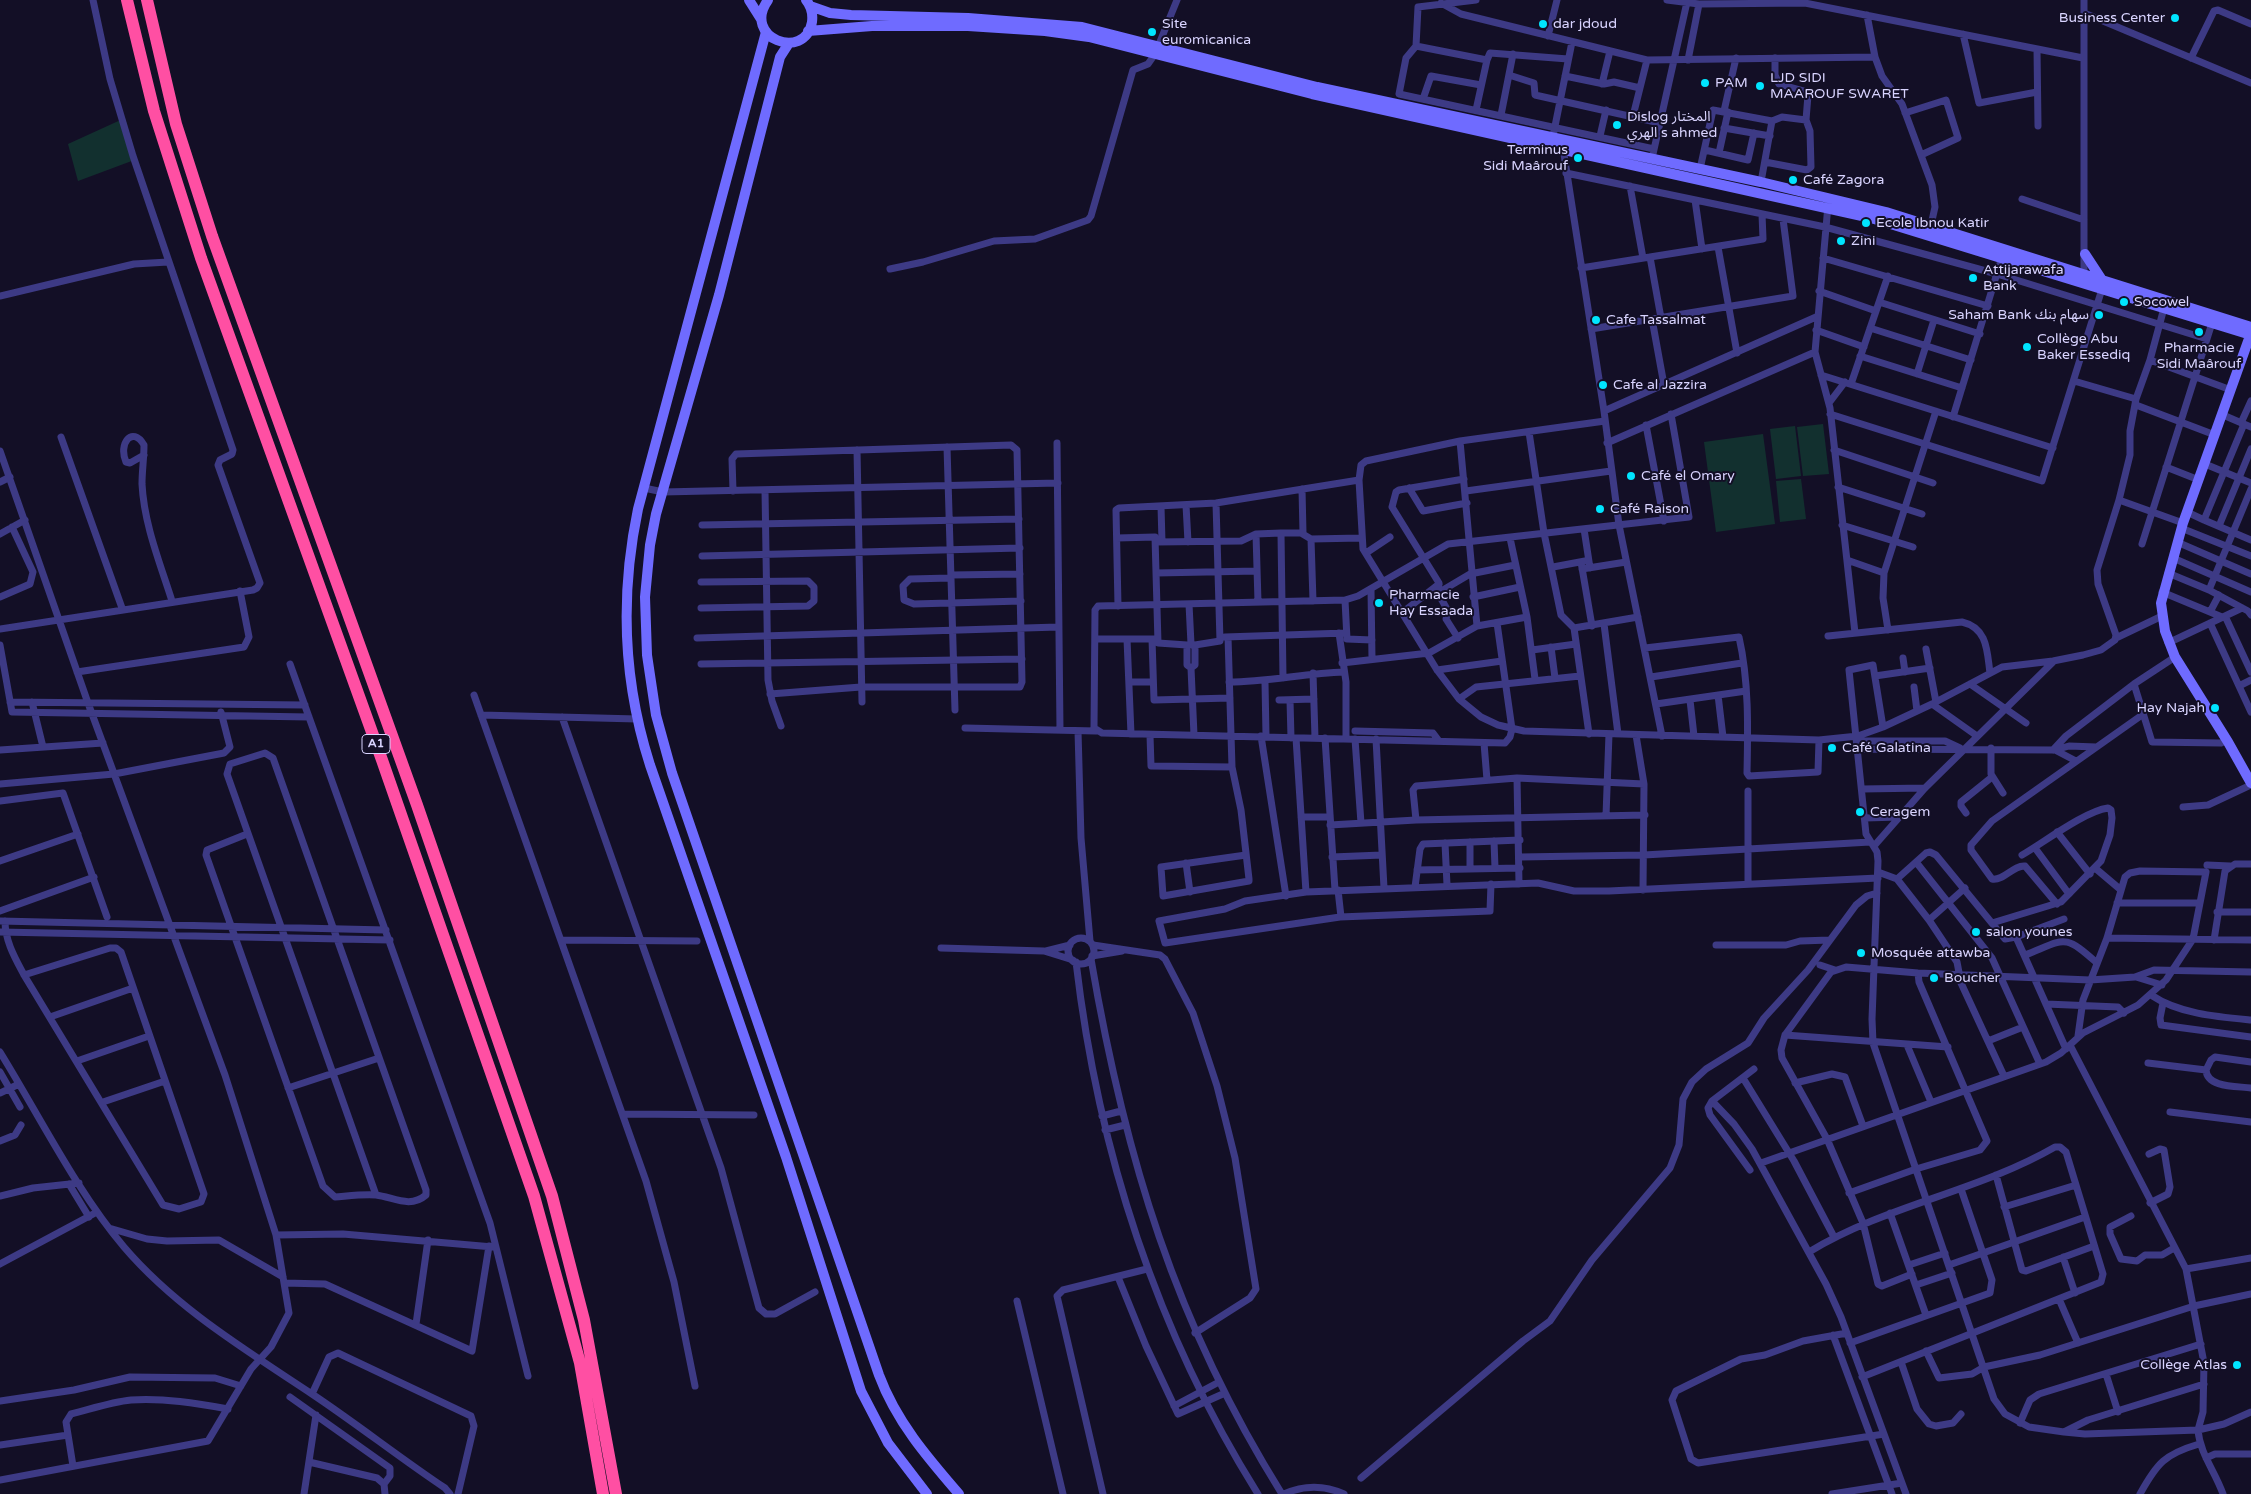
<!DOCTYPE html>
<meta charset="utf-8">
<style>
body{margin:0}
canvas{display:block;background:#130f26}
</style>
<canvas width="2251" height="1494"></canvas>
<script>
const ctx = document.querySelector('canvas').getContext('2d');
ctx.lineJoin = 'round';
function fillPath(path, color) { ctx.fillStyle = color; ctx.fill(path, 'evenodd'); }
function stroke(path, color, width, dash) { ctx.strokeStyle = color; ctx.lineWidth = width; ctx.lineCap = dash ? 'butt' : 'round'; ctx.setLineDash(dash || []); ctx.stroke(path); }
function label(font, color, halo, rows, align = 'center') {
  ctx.font = font + ' "Varela Round","Noto Sans Arabic",sans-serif'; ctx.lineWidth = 4; ctx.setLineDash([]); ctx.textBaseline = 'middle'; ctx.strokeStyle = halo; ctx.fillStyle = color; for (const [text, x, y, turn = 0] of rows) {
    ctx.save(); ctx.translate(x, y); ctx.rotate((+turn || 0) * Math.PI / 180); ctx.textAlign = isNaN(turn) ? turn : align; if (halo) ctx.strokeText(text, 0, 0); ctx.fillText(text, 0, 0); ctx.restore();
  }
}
fillPath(new Path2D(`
 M125,118L137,159L78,181L68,144Z
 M1823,424L1829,474L1803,476L1797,427Z
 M1795,426L1801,476L1776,479L1770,429Z
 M1763,434L1775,524L1716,532L1704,442Z
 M1801,479L1806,519L1780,522L1776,481Z`), '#12302f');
stroke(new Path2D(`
 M1476,0L1418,7L1416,46L1406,58L1399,94L1654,149
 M1667,0L1699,4L1805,3L2083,58
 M2084,0V277
 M1441,3L1461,14L1647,60L1875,57
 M2084,13L2251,83
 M1867,15L1875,57L1882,76L1902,104L1932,185L1935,207L1931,225
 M1963,34L1979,103L2037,92
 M1548,36L1557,0
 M1416,46L1487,60L1490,53L1568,59
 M2037,49L2038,126
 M2191,58L2214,11L2218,10L2251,24
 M1688,60L1699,4
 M1509,75L1534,83L1535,95L1660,123
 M1565,76L1604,84L1614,82L1640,88
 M1602,84L1610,51
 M1423,99L1431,76L1481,85
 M1476,110L1487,60
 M1724,111L1736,58
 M1905,113L1946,100L1958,138L1921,155
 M1501,115L1513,54
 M1633,116L1647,60
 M1724,128L1770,136
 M1600,136L1606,110
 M1552,141L1572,42
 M1563,148L1604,411L1619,525L1662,736
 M1705,150L1748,160L1754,133
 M1719,153L1728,112
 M1653,154L1687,2
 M1765,162L1807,170L1811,167L1810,131L1806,120L1808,95L1804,91L1779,84L1775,75V58
 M1700,169L1713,110L1772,121
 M1566,173L1825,227L1997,274L2207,339
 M1761,182L1772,121L1782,117L1806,120
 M1630,186L1643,258
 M2022,199L2084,220
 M1695,200L1702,249
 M1828,205L1815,352L1830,408L1855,633
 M1718,247L1737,353
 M1650,257L1661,318
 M1823,258L1988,306
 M1581,268L1763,239L1762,214
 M890,269L923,262L994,241L1035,239L1088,220L1091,216L1133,70L1148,64L1155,54L1177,0
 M1819,291L1876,311
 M0,296L134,264L168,262
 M1879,302L1980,334
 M1652,319L1664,385
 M1870,328L1971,360
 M1591,329L1793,296L1783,219
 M1816,330L1864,347
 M1860,356L1962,388
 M2150,360L2231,390
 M1917,374L1934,320
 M1821,375L2053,448
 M2074,381L2136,399
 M1851,384L1888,276
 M1829,403L1845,382
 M2136,405L2215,435
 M1604,411L1816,317
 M1830,414L2042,481L2102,289
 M2223,415L2251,427
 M1953,417L2002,257
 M1605,421L1460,441L1366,461L1361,465L1359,480L1363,549L1437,670L1459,699L1481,717L1498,725L1524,731L1819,740L1858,736L1883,727L1932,704L2002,667L2053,661L2083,655L2101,650L2115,640L2116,635L2098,584L2097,570L2119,500L2130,455V431L2136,399L2150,360L2164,308
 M2241,423L2251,401
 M2244,424L2204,520L2251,540
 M1646,425L1664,521
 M1529,432L1544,533L1561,615L1574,628L1638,617
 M61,437L122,608
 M1460,441L1477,626
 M1057,443L1060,730
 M1607,443L1815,352
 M947,447L955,710
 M857,450L862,702
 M1834,450L1933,483
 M0,451L88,703L225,1075L276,1235L289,1313L271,1347L251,1369L208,1441L0,1480
 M144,455L130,463L126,462C118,444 132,425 144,445C144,458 142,471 142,484C144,524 160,563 172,601
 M2205,464L2251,483
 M2166,467L2199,480
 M0,482L10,477
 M1838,487L1922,514
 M644,488L663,492L1058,483
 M1409,488L1423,511L1467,503
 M1302,489L1303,533
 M765,490L768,680L772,701L781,726
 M733,491L732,459L736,454L1011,445L1017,450L1022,682L1020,687H861L770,694
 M1466,491L1611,471
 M2119,500L2183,523
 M1186,505L1188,542
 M1161,506L1162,542
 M2187,512L2204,520
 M702,525L1019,519
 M1842,525L1913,547
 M2219,526L2251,449
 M2181,528L2251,556
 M1584,529L1590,568
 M1281,533L1283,678
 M0,534L25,520
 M1256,534L1258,602
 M1117,538L1155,537L1158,643L1187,645
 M1510,538L1527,617L1535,679
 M1311,539L1313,601
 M1156,542L1241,541L1256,534L1281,533H1301L1311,539L1361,538
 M2177,542L2251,574
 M2142,544L2212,323
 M1366,553L1390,537
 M702,556L1020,548
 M2173,558L2251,592
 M1847,560L1884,573
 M1581,562L1592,626
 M1553,567L1585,561
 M1582,569L1626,562
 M1156,573L1257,571
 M2168,573L2209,590L2248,611L2251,615
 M951,575L1020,574
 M951,578L910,579L903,586L904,600L914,604L1021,601
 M701,582L808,581L814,587V601L808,606L701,608
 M1371,589L1372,659
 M2209,590L2251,489
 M2162,592L2222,617
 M1438,593L1470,574L1515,565
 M0,597L30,584L33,572L12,527
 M1473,597L1520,587
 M1345,600L1347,639L1372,640
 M1189,604L1191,644L1195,647V665L1191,668L1194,735
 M1118,606L1116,510L1119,508L1216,503L1359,480
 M1403,612L1439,584
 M2210,612L2219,595
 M2225,616L2251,672
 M1497,623L1512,729L1510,737L1505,743L1102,733L1094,728L1095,610L1098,606L1345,600L1358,596L1448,544L1689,517L1671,414
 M2210,623L2251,712
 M1604,624L1618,734
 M1574,628L1589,734
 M0,629L253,590L257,588L260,583L218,465L220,460L232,454L233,450L133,156L110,79L93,0
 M1888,630L1883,598L1884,573L1936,411
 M1339,633L1346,682V738
 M1828,636L1962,622C1988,628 1987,652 1990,673
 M1225,637L1346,633
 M1228,637L1232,767L1241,810L1249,879V881L1163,896L1161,867L1246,855
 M697,638L1058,627
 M1458,638L1446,619L1448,611L1438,593L1439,583L1392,507L1396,492L1399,490L1464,479
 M2116,638L2162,616
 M1096,639H1155
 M1127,639L1131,734
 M1152,639L1154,700L1230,698
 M2168,643L2242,608
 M1190,644L1187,645V665L1191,668
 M0,645L12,712L309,717
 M1195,645L1220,641L1216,503
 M1551,647L1555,678
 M1645,648L1739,637C1749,681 1748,728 1747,773L1749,776L1818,772L1819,740
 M1926,649L1936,702
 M1532,650L1576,644
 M1903,658L1905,672
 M1342,663L1429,653L1477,626L1527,617
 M290,664L490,1223L528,1376
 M701,664L1022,659
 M1437,670L1502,661
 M77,672L244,647L249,637L240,591
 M1313,673L1315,738
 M1875,676L1930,668
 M1651,677L1742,663
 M1129,682H1153
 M1229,682C1268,682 1305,673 1344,672
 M1265,682L1266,736
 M1970,684L2026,723
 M2134,684L2152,742L2221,743L2227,740
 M2239,686L2251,680
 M1914,687L1917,711
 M474,695L646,1181L674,1282L695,1386
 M1718,695L1723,737
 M1459,699L1476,687L1580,676
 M1279,700L1314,699
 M1290,700L1291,738
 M1690,700L1694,736
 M10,702L305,705
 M32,702L43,747
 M1656,704L1746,691
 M1932,704L1977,736
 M481,715L637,719
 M562,717L721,1168L759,1308L766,1314H775L815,1292
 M1883,727L1873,665L1849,670L1866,834L1877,852L1878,861L1872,1019L1873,1043L1994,1399L2005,1414L2029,1427L2064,1432L2088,1420L2204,1384
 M965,728L1096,731
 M1078,731L1081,838L1090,941
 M1355,731L1433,733L1439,741
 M1150,735L1151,766L1232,767
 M1636,735L1644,784L1643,890
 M1261,736L1286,896
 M1296,738L1306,892
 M1325,738L1335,890
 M1355,739L1361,823
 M1376,739L1384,888
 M1858,741H1945L1960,748
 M1484,743L1487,780
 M1991,748V774L2003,793
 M1859,749L2055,750L2076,761
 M0,750L103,743
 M2053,750L2066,736L2134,684L2175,657
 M2055,750L2069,746L2096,747
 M1517,778L1519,884
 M0,784L114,774L224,753L230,747L221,712
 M1862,789L1925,788
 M1748,791V884
 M0,801L63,793L107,917
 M2183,807L2208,805L2251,785
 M1966,813L1961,806V802L1992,777
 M1606,816L1609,734
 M1301,817H1330
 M1865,818L1899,817
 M1416,820L1413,790L1416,786L1517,778L1644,784
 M1330,825L1416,820L1645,815
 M2057,832L2090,874
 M247,834L207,850L206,855L323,1186L335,1197C348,1196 363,1194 376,1195C393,1197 410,1209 426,1195V1190L273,758L265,753L230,764L227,774L376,1195
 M1494,841L1495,868
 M1470,842V869
 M1445,843L1447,885
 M1874,846L1925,788L2053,662
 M2035,848L2069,894
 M1332,857L1382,855
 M1520,857L1644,855L1870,842
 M0,861L78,834
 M1916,862L1992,958L2040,1064
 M1186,863L1190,892
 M2207,865L2230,866
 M2095,868L2121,890
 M1417,870L1520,868
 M1878,872L1897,879L1929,920L1957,962L1961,983L2004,1076
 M1897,879L1926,853L1930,852L1936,855L2005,939L2016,937L2066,1049
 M1491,884L1490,911L1340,917L1165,943L1159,921L1225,909L1245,901L1306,892L1538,883L1574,891H1609L1878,878
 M1415,887L1420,849L1423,844L1520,840
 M1338,890L1341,917
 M2117,903H2200
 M2057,904L2025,866C2013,865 2004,881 1992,879L1971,850V845L1992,821L2142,715
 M0,911L94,877
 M2217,912H2251
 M1929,920L1965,888
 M0,921L386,930
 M5,921C5,941 15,958 24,975L163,1205L179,1209L201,1202L204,1194L121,952L116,948H110L24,975
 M1992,923L2061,902L2101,861L2110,835L2112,818L2111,810L2108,808C2085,811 2043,843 2022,855
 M0,932L390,940
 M2016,937L2064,919
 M2107,938L2251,940
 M1068 951a13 13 0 1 1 26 0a13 13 0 1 1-26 0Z
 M561,940L697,941
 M2214,940L2225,871L2235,864H2251
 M1093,945L1160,955L1165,959L1193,1013L1217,1086L1235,1158L1256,1289L1250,1298L1195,1333
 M1716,945H1786L1800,941L1830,940
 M941,948L1044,951L1073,960
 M1046,951L1070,945
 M2025,955C2066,939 2063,933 2097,963
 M1092,956L1122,951
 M1091,959C1125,1157 1175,1323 1282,1494
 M1076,962C1098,1151 1157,1333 1258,1494
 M1820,965L1835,970
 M2136,977L2162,985
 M2151,995C2179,1014 2218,1017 2251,1020
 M2163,1003L2160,1018L2161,1025L2251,1037
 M2046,1004L2118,1007L2124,1013
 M50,1017L133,988
 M1785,1035L1948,1047
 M1988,1041L2023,1027
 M1907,1045L1931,1102
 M0,1052C39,1115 77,1192 124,1247C176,1308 246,1350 312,1394C357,1424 400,1458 445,1488L450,1494
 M77,1061L149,1036
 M2251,1062L2215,1057L2211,1060L2206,1070C2207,1088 2237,1086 2251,1088
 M2148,1063L2206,1070
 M0,1072L20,1107
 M1743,1078L1794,1161L1834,1237
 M1795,1083L1832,1074L1845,1077L1863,1126
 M288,1088L379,1058
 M0,1093L19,1084
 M1712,1101L1734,1124L1752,1149L1826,1284L1841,1317L1906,1494
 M103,1102L165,1081
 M2170,1112L2251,1122
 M623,1114L754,1115
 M1102,1116L1121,1111
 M1105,1130L1125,1125
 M0,1141L15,1135L21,1125
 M2149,1154L2160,1149L2164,1150L2170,1187L2168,1194L2150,1203
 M1761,1163L2046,1062L2061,1053L2083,1033L2138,1005L2166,980L2193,939L2206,872L2140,871L2130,873L2125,877L2107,938L2083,1000L2078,1036
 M1750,1170L1710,1115L1708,1108L1712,1101L1754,1069
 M1996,1175L2022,1270L2026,1271L2094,1246
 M69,1184L89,1217
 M1849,1193L1916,1169L1980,1150L1987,1141L1919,982L1918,973
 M0,1196L33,1188L79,1183
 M2004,1207L2076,1185
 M1890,1213L1926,1315
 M2131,1216L2110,1227V1234L2121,1259L2137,1261L2145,1255H2162L2174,1248
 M109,1228L147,1239L167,1241L219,1240L283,1277
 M276,1235L343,1234L493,1247
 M1809,1252C1886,1205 1977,1192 2055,1147H2060L2066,1152L2103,1274L2101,1282L1862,1377
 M2063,1257L2075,1293
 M0,1264L97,1212
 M1909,1265L1945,1253
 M1949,1265L2085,1217
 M2186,1269L2251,1258
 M1912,1274L1882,1286L1878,1284L1863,1223L1827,1139L1782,1058L1781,1050L1785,1035L1831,972L1846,967L1918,973L2090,980L2135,977L2154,970L2251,972
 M1118,1277L1146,1346L1178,1414L1225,1393
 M284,1283L325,1284L472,1351L489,1246
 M1916,1285L1952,1273
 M2059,1299L2078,1343
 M1017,1301L1063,1494
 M416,1324L428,1240
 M1847,1333L1803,1341L1765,1355L1741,1359L1676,1391L1672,1400L1691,1459L1698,1463L1884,1434
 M1833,1335L1892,1494
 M1850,1343L1990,1293L1992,1280L1961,1189
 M1926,1351L1939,1378L1972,1374L1984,1367L2040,1355L2194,1306L2251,1294
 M1901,1362L1917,1409L1929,1424L1936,1426L1953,1423L1961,1414
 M2106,1374L2118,1412
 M312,1394L329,1357L338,1353L471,1416L474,1426L458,1494
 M290,1397L390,1468V1476L384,1484
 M0,1401L74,1390L130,1377L215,1378L241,1386
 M1174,1406L1219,1382
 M2020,1423L2030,1400L2039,1394L2201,1344
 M2064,1432L2085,1434L2198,1430L2203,1412L2204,1363L2186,1269L2070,1045
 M0,1445L68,1435
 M2206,1458L2215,1454H2251
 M309,1462L377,1478L384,1484L385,1494
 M73,1466L66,1422L71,1414C91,1409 111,1402 131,1400C164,1398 196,1403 228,1409
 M1361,1478L1523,1341L1550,1321L1592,1260L1670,1168L1679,1145L1683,1099L1692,1082L1706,1069L1748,1043L1764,1018L1808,970L1856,905L1867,896L1877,893
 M304,1494L316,1415
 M1103,1494L1057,1296L1063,1290L1147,1269
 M1284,1494C1304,1485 1324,1485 1344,1494
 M1832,1494L1902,1483
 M2140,1494C2157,1463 2165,1454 2199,1444
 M2223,1494C2215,1471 2200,1454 2198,1430L2224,1424L2251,1412`), '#3d3a85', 7);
stroke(new Path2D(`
 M749,0L761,19
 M768,0C741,38 805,62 812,22C813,14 811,6 806,0
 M810,6L830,13L851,15L968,18L1082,27L1317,87L1761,182L1886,212L2251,327
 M808,31L872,26H968L1045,31L1089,37L1312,94L1871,218L2251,335
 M766,32L638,509C620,595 623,681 650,765L786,1157L861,1391L888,1443L927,1494
 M789,43L780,57L719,295L656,514L650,545L645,597L647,655L656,715L672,773L879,1375C896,1421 927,1457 959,1494
 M2085,254L2102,280
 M2251,333L2183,523L2161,603L2165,631L2175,657L2228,742L2251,783`), '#6f6bff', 10);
stroke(new Path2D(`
 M127,0L154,111L201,258L382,760L534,1196L580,1363L603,1494
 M147,0L176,124L212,236L417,805L552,1196L584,1320L616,1494`), '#ff4fa3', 12);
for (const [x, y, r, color] of [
 [2175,18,5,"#00e5ff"],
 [1543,24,5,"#00e5ff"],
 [1152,32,5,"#00e5ff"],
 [1705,83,5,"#00e5ff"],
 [1760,86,5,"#00e5ff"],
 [1617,125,5,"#00e5ff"],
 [1578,158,5,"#00e5ff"],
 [1793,180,5,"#00e5ff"],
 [1866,223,5,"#00e5ff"],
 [1841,241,5,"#00e5ff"],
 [1973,278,5,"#00e5ff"],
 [2124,302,5,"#00e5ff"],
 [2099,315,5,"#00e5ff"],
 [1596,320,5,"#00e5ff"],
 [2199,332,5,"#00e5ff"],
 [2027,347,5,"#00e5ff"],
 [1603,385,5,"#00e5ff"],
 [1631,476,5,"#00e5ff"],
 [1600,509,5,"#00e5ff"],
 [1379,603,5,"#00e5ff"],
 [2215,708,5,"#00e5ff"],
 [1832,748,5,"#00e5ff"],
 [1860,812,5,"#00e5ff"],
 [1976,932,5,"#00e5ff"],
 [1861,953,5,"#00e5ff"],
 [1934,978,5,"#00e5ff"],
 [2237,1365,5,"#00e5ff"]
]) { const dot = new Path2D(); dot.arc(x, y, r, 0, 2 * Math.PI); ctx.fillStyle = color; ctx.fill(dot); stroke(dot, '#130f26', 2); }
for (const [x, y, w] of [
 [376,744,28]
]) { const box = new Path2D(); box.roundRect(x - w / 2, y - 9.5, w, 19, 4); ctx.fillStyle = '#130f26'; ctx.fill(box); stroke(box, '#d9d4ff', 1); }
label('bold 12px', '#d9d4ff', null, [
 ["A1",376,744]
]);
label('14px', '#d9d4ff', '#130f26', [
 ["Business Center",2165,18,"right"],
 ["Site",1162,24],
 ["euromicanica",1162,40],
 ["dar jdoud",1553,24],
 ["LJD SIDI",1770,78],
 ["MAAROUF SWARET",1770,94],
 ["PAM",1715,83],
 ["Dislog المختار",1627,117],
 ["الهري s ahmed",1627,133],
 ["Terminus",1568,150,"right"],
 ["Sidi Maârouf",1568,166,"right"],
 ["Café Zagora",1803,180],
 ["Ecole Ibnou Katir",1876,223],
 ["Zini",1851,241],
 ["Attijarawafa",1983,270],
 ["Bank",1983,286],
 ["Socowel",2134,302],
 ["Saham Bank سهام بنك",2089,315,"right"],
 ["Cafe Tassalmat",1606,320],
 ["Collège Abu",2037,339],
 ["Baker Essediq",2037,355],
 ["Pharmacie",2199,348,"center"],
 ["Sidi Maârouf",2199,364,"center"],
 ["Cafe al Jazzira",1613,385],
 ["Café el Omary",1641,476],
 ["Café Raison",1610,509],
 ["Pharmacie",1389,595],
 ["Hay Essaada",1389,611],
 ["Hay Najah",2205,708,"right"],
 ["Café Galatina",1842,748],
 ["Ceragem",1870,812],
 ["salon younes",1986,932],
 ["Mosquée attawba",1871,953],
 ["Boucher",1944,978],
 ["Collège Atlas",2227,1365,"right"]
], 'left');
</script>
